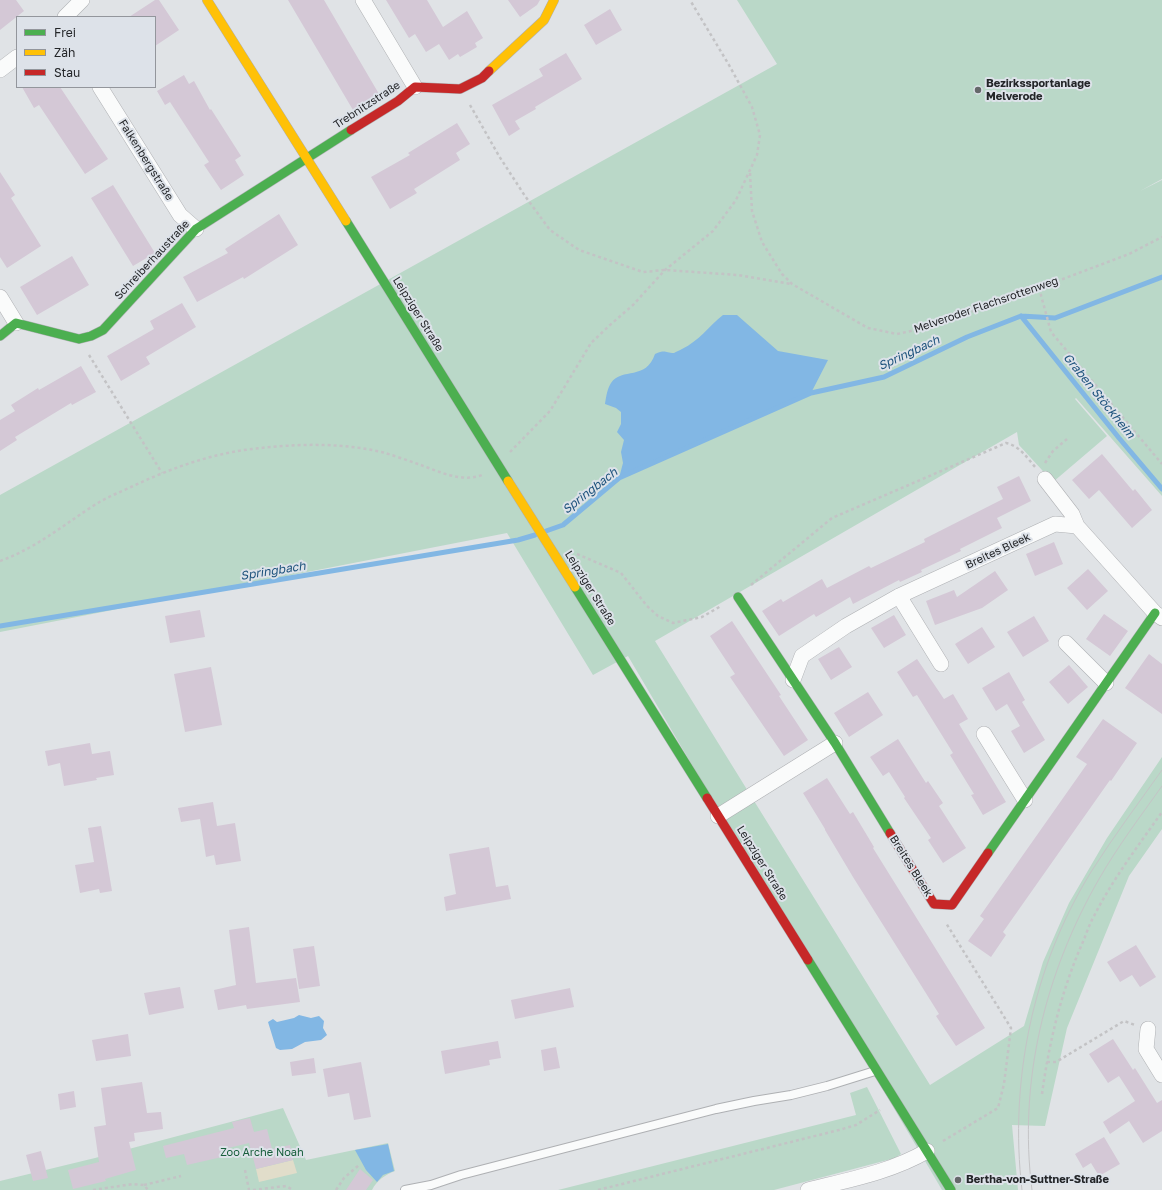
<!DOCTYPE html>
<meta charset="utf-8">
<style>
body{margin:0}
#map{position:relative;width:1162px;height:1190px;overflow:hidden;background:#e0e3e6;font-family:"Golos Text",sans-serif}
canvas{display:block}
.legend{position:absolute;left:16px;top:16px;width:140px;height:72px;box-sizing:border-box;background:#dde2e9;border:1px solid #93969c;margin:0;padding:5px 7px;list-style:none;font-size:12px;color:#232528}
.legend li{display:flex;align-items:center;gap:8px;height:20px}
.legend b{width:20px;border:1px solid #93969c}
</style>
<div id="map">
<canvas width="1162" height="1190"></canvas>
<ul class="legend">
<li><b style="height:5px;background:#4caf50"></b>Frei</li>
<li><b style="height:5px;background:#ffc107"></b>Zäh</li>
<li><b style="height:5px;background:#c62828"></b>Stau</li>
</ul>
</div>
<script>
const ctx = document.querySelector('canvas').getContext('2d');
ctx.lineJoin = 'round';
function fillPath(path, color) { ctx.fillStyle = color; ctx.fill(path, 'evenodd'); }
function stroke(path, color, width, dash) { ctx.strokeStyle = color; ctx.lineWidth = width; ctx.lineCap = dash ? 'butt' : 'round'; ctx.setLineDash(dash || []); ctx.stroke(path); }
function label(font, color, halo, rows, align = 'center') {
  ctx.font = font + ' "Golos Text",sans-serif'; ctx.lineWidth = 4; ctx.setLineDash([]); ctx.textBaseline = 'middle'; ctx.strokeStyle = halo; ctx.fillStyle = color; for (const [text, x, y, turn = 0] of rows) {
    ctx.save(); ctx.translate(x, y); ctx.rotate((+turn || 0) * Math.PI / 180); ctx.textAlign = isNaN(turn) ? turn : align; if (halo) ctx.strokeText(text, 0, 0); ctx.fillText(text, 0, 0); ctx.restore();
  }
}
fillPath(new Path2D(`
 M737,0H1162V179L1140,191L1162,180V496L1076,398L1075,399L1107,436L1053,482L1019,445L1017,432L655,641L930,1085L1024,1026L1043,962L1069,903L1107,838L1162,757V829L1129,876L1067,1028L1045,1126L1012,1125L1018,1190H942L628,656L593,675L507,533L0,632V495L777,64Z
 M867,1087L901,1154L895,1158L774,1190H558L856,1115L850,1093Z
 M283,1108L306,1160L388,1143L395,1171C385,1175 377,1180 372,1190H0V1181L95,1158Z`), '#bad8c8');
fillPath(new Path2D(`
 M293,1160L297,1173L259,1182L256,1169Z`), '#e1ddca');
fillPath(new Path2D(`
 M723,315H737L778,351L828,360L811,393L619,478L623,463L621,452L624,440L617,432L621,424V412L616,408L605,404C606,398 607,389 611,383C622,367 646,381 655,354C666,349 665,353 674,353C676,352 680,350 682,349C699,341 709,326 723,315Z
 M299,1015L311,1018L319,1016L324,1021L323,1028L327,1035L321,1040L305,1042L292,1049L280,1050L276,1048L268,1022L273,1019L277,1022L294,1018Z
 M388,1144L394,1171L383,1175L377,1182L366,1170L355,1150Z`), '#82b7e4');
stroke(new Path2D(`
 M1021,316L1119,438L1162,489
 M546,531L563,525L619,478L811,393L884,377L967,337L1021,316L1055,318L1162,277
 M0,626L518,540L535,535`), '#82b7e4', 5);
fillPath(new Path2D(`
 M0,0H16L24,11L0,30Z
 M155,0H159L179,30L155,46V17H129Z
 M288,0H324L379,94L353,110Z
 M386,0H427L443,27L467,11L483,38L475,43L477,47L460,57L458,54L449,60L439,44L426,52L415,34L409,38Z
 M508,0H540L537,5L520,17Z
 M610,9L622,30L596,45L584,25Z
 M566,53L582,79L535,107L536,109L515,121L520,129L509,136L492,105L543,76L539,69Z
 M184,75L189,84L194,81L210,110L211,109L241,156L235,160L244,175L221,190L204,165L209,162L170,102L165,105L157,91Z
 M22,87H60L108,159L85,174L39,105L34,108Z
 M457,123L470,144L456,153L460,160L414,189L417,193L390,209L371,177L410,155L408,153Z
 M0,172L15,195L11,198L41,246L7,268L0,257Z
 M113,185L155,253L133,266L91,198Z
 M279,214L298,245L244,279L243,277L197,302L183,277L228,253L225,249Z
 M72,256L89,285L37,315L20,287Z
 M182,303L196,327L146,357L150,364L121,381L107,356L154,329L150,321Z
 M81,366L96,392L72,405L71,403L15,437L17,440L0,451V420L15,411L11,405L38,388L39,390Z
 M1102,454L1133,491L1135,489L1152,510L1132,528L1099,490L1089,499L1072,480Z
 M1019,476L1031,501L997,518L1002,528L960,549L961,551L921,570L922,572L900,582L899,580L853,604L850,597L816,617L814,614L779,636L762,611L781,599L783,602L822,579L827,588L869,566L871,568L925,542L924,539L1003,499L997,487Z
 M1054,542L1063,564L1035,576L1026,554Z
 M1088,569L1108,591L1087,610L1067,588Z
 M995,571L1008,590L982,608L935,625L926,601L954,590L957,597Z
 M200,610L205,637L170,643L165,616Z
 M1104,614L1128,631L1110,656L1086,639Z
 M894,615L906,635L884,648L871,628Z
 M1034,616L1049,641L1023,657L1007,632Z
 M732,621L781,695L779,696L808,740L784,756L730,677L735,674L710,636Z
 M982,627L995,647L968,664L955,644Z
 M839,647L852,667L831,680L818,659Z
 M1149,654L1162,664V714L1125,688Z
 M917,659L944,699L953,694L968,719L959,724L1006,802L983,815L971,795L974,794L950,755L953,753L917,695L913,697L897,672Z
 M1069,665L1088,687L1068,704L1049,682Z
 M211,667L222,725L185,732L174,674Z
 M1009,672L1025,700L1022,702L1045,740L1024,753L1011,731L1020,726L1007,704L996,711L982,688Z
 M868,692L883,715L849,737L834,713Z
 M1103,719L1137,743L1111,781L1110,780L1003,932L1006,935L991,957L968,941L984,919L980,916L1087,764L1076,757Z
 M898,739L926,783L928,781L943,803L939,806L966,848L943,863L928,840L931,838L904,798L905,797L889,772L883,776L870,757Z
 M90,743L92,754L110,751L114,775L96,778L97,780L64,786L60,763L48,766L45,751Z
 M827,778L850,814L853,812L874,847L873,848L985,1028L956,1046L936,1016L939,1014L853,877L825,830V829L803,793Z
 M213,802L217,826L235,823L241,861L216,865L214,855L206,857L200,819L181,822L178,808Z
 M101,826L112,891L100,893L99,889L80,893L75,865L94,862L88,828Z
 M489,847L496,887L508,885L511,899L446,911L444,897L456,894L449,854Z
 M249,927L256,983L296,978L300,1002L247,1009L246,1005L218,1010L214,990L236,985L229,930Z
 M1136,945L1156,977L1140,987L1132,975L1120,982L1107,962Z
 M314,946L320,986L299,989L293,949Z
 M180,987L184,1008L149,1015L144,993Z
 M570,988L574,1007L515,1019L511,1000Z
 M128,1034L131,1056L96,1061L92,1040Z
 M1113,1039L1133,1070L1135,1068L1157,1103L1162,1100V1131L1143,1143L1129,1121L1110,1134L1103,1122L1135,1101L1119,1076L1108,1083L1089,1054Z
 M498,1041L501,1058L489,1060L490,1065L445,1074L441,1051Z
 M556,1047L560,1068L544,1071L541,1050Z
 M314,1058L316,1073L292,1076L290,1062Z
 M361,1062L371,1117L354,1120L349,1093L328,1097L323,1069Z
 M142,1082L147,1113L161,1112L163,1129L134,1133L135,1141L129,1142L136,1170L105,1179L106,1181L73,1189L68,1170L99,1162L94,1127L106,1125L101,1088Z
 M74,1091L76,1107L60,1110L58,1094Z
 M250,1118L254,1132L267,1129L272,1149L290,1145L293,1160L256,1169L249,1143L220,1150L222,1157L187,1165L184,1154L166,1158L163,1146L234,1128L232,1122Z
 M1104,1137L1120,1164L1099,1176L1091,1163L1083,1168L1075,1154Z
 M41,1151L48,1178L33,1181L26,1155Z
 M360,1169L373,1180L366,1190H346Z`), '#d4c8d6');
const lane = new Path2D(`
 M405,1190L431,1185L461,1175L716,1109L754,1101L791,1095L827,1086L875,1071`);
const street = new Path2D(`
 M363,0L415,87
 M65,17L82,0
 M0,70L17,57
 M100,87L180,215L196,229
 M0,297L16,323
 M1045,479L1072,514L1077,526L1155,613L1162,618
 M899,596L941,664
 M1066,643L1106,683
 M793,680L802,656L846,626L899,596L1055,524L1077,526
 M984,734L1025,800
 M718,816L835,743
 M1148,1029L1146,1049L1162,1075
 M808,1190C848,1180 891,1172 927,1151`);
const fast = new Path2D(`
 M346,221L508,481
 M0,336L16,323L79,339L91,336L103,330L196,229L351,130
 M575,587L707,798
 M738,597L835,743L890,833
 M988,853L1155,613
 M808,960L951,1190`);
const slow = new Path2D(`
 M207,0L346,221
 M489,71L544,20L554,0
 M508,481L575,587`);
const jam = new Path2D(`
 M351,130L398,101L415,87L460,89L482,78L489,71
 M707,798L808,960
 M890,833L934,904L952,905L988,853`);
stroke(lane, '#aeb0b3', 10);
stroke(street, '#aeb0b3', 16);
stroke(fast, '#aeb0b3', 10);
stroke(slow, '#aeb0b3', 10);
stroke(jam, '#aeb0b3', 10);
stroke(new Path2D(`
 M470,105L499,156L525,196L550,230L579,250L643,272L665,270L738,275L791,284
 M750,173L752,211L762,242L782,274L792,284L868,328L897,334L925,328L1039,288L1129,254L1162,237
 M1039,288L1051,332L1162,464
 M89,355L162,473
 M510,452L550,411L591,343L610,325L633,305L665,270L713,231L736,200L757,155L760,135L752,107L729,65L690,0
 M1045,463L1053,451L1067,439
 M577,554L621,573L647,606L658,616L673,623L702,617L721,606
 M0,561C36,548 62,526 93,506C105,498 118,493 131,487C169,469 210,454 252,449C294,444 339,442 381,452C393,455 406,460 418,464C438,471 461,483 482,475
 M751,585L832,518L1006,443C1020,446 1027,458 1036,468
 M1047,1062H1056L1124,1021L1135,1025
 M1042,1094C1049,1043 1061,992 1082,944C1086,935 1089,925 1094,916C1113,879 1138,846 1162,812
 M943,1141L998,1108L1004,1084L1011,1028L946,923
 M245,1170L249,1190
 M144,1185L181,1176
 M93,1190L133,1184L144,1185L148,1190
 M253,1190L286,1186L293,1190
 M336,1190L344,1178L359,1165
 M598,1190L839,1130L856,1125L880,1110`), '#c3c3c5', 2.5, [3, 3]);
stroke(lane, '#fafbfb', 8);
stroke(street, '#fafbfb', 15);
stroke(fast, '#4caf50', 9);
stroke(slow, '#ffc107', 9);
stroke(jam, '#c62828', 9);
stroke(new Path2D(`
 M1022,1190C1009,1081 1033,966 1091,872C1113,837 1138,804 1162,770
 M1032,1190C1018,1082 1045,973 1099,879C1118,846 1140,817 1162,786`), '#c4c4c6', 1);
for (const [x, y, r, color] of [
 [978,90,4,"#65686a"],
 [958,1180,4,"#65686a"]
]) { const dot = new Path2D(); dot.arc(x, y, r, 0, 2 * Math.PI); ctx.fillStyle = color; ctx.fill(dot); stroke(dot, '#dde2e9', 1.5); }
label('bold 11px', '#232528', '#dde2e9', [
 ["Bezirkssportanlage",986,84],
 ["Melverode",986,97],
 ["Bertha-von-Suttner-Straße",966,1180]
], 'left');
label('11px', '#232528', '#dde2e9', [
 ["Trebnitzstraße",367,105,-33],
 ["Falkenbergstraße",146,160,58],
 ["Schreiberhaustraße",152,260,-47],
 ["Melveroder Flachsrottenweg",986,305,-19],
 ["Leipziger Straße",418,314,58],
 ["Breites Bleek",998,551,-25],
 ["Leipziger Straße",590,588,58],
 ["Leipziger Straße",762,863,58],
 ["Breites Bleek",911,866,58]
]);
label('11px', '#185f3c', '#dde2e9', [
 ["Zoo Arche Noah",262,1153]
]);
label('italic 12px', '#1d527c', '#dde2e9', [
 ["Springbach",909,353,-25],
 ["Graben Stöckheim",1099,396,51],
 ["Springbach",590,491,-38],
 ["Springbach",273,571,-9]
]);
</script>
